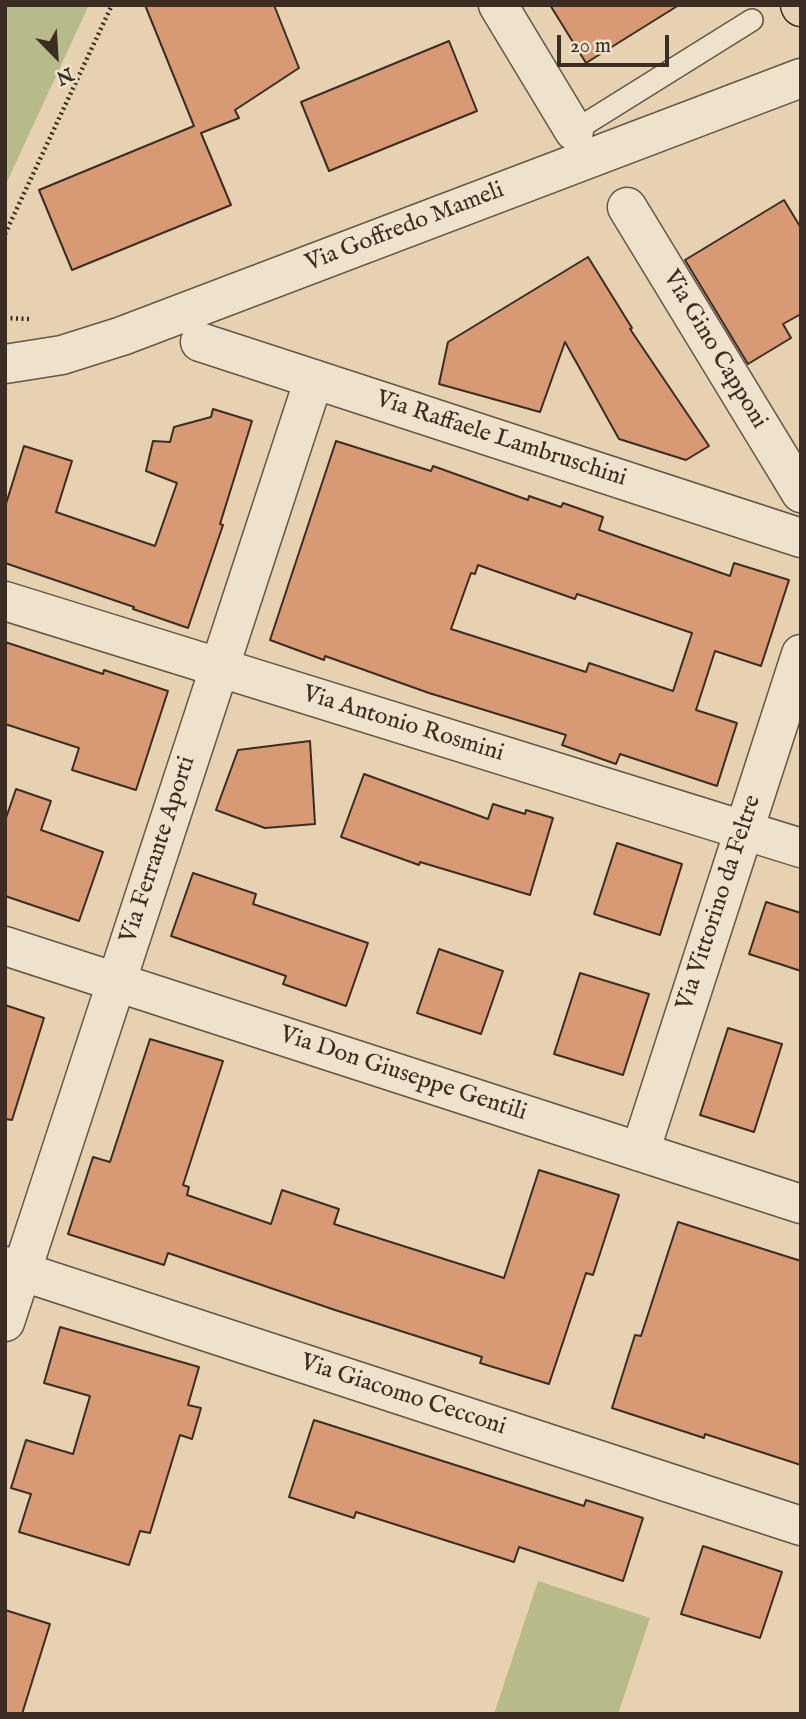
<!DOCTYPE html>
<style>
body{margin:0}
#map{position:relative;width:806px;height:1719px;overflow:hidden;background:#e6d2b1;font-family:"IM FELL English",serif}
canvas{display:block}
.frame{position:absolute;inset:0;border:7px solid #3b2d23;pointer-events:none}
.north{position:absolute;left:21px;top:21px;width:70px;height:70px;-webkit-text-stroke:5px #efe2cc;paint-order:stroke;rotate:156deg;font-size:19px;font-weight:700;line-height:28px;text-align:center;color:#3b2d23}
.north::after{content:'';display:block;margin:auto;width:24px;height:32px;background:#3b2d23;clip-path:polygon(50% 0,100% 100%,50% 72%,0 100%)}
.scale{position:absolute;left:557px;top:35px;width:112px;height:32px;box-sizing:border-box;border:4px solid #3b2d23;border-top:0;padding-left:9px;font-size:21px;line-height:24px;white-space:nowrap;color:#3b2d23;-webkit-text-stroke:5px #efe2cc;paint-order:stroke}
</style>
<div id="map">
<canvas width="806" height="1719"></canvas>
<div class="frame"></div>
<div class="north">N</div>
<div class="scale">20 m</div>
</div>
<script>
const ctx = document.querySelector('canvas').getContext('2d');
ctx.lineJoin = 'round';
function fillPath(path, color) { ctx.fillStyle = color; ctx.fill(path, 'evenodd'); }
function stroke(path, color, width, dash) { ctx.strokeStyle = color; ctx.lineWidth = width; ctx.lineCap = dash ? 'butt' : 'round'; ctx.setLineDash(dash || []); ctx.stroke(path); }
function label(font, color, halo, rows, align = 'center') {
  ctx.font = font + ' "IM FELL English",serif'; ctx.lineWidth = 5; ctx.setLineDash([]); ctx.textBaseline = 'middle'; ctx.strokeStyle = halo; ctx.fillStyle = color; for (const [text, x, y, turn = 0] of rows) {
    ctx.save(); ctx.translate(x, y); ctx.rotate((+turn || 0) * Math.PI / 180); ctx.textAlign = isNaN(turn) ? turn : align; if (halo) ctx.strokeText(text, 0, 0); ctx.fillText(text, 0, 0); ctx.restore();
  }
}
fillPath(new Path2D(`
 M5,5H89L5,186Z
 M538,1581L650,1618L618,1714H494Z`), '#b7bb8a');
const building = new Path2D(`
 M145,5H274L299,68L235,110L239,118L201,133L231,205L72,270L39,190L194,126Z
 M550,5H679L586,63Z
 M449,41L477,111L329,171L301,102Z
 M784,200L801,228V314L783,324L791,338L748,364L685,260Z
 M588,257L632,328L630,329L709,446L686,460L619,439L565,342L540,412L439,384L448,342Z
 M213,409L252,421L220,524L223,525L188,628L133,609L134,607L5,563V507L24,446L72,461L56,512L155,546L177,483L146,471L153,441L170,442L174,427L211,417Z
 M336,441L431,471L433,466L528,500L529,496L561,507L563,503L603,517L599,530L730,576L734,563L789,580L761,666L715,651L696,710L737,723L717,786L620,754L616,764L562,745L566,735L429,693L325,656L324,660L270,640ZM478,565L575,599L577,594L692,633L673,691L589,663L586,672L451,629L471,573L475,574Z
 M5,642L103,674L104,670L168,691L136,790L72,770L79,748L5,724Z
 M310,741L315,824L265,828L216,810L238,750Z
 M364,774L488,819L493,804L525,814L526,810L553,818L530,895L420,862L419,865L341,837Z
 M16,789L51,801L41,830L103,852L79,921L5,896V821Z
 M617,843L682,864L660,935L594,914Z
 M193,873L256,894L253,904L368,943L346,1006L283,984L286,976L171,936Z
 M766,902L801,913V971L749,954Z
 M439,949L503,971L481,1034L417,1013Z
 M580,973L649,994L623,1075L554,1054Z
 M5,1005L44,1018L12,1120L5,1119Z
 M728,1028L782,1044L754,1132L700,1115Z
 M150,1039L223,1061L183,1185L189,1187L187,1195L271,1224L282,1190L339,1209L334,1224L504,1278L539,1170L619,1195L593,1275L586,1273L549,1384L480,1363L482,1357L335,1310L168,1253L164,1265L68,1234L93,1157L110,1162Z
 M678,1222L801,1261V1465L705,1434L704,1438L612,1408L635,1335L641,1336Z
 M60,1327L199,1367L188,1405L201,1408L192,1439L180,1435L150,1533L140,1531L129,1565L19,1532L31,1494L11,1488L26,1440L73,1454L90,1396L44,1383Z
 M314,1420L584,1506L586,1500L643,1518L623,1581L519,1547L514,1562L356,1512L354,1518L289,1497Z
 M703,1546L782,1572L760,1638L681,1614Z
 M5,1610L50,1624L22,1714H5Z`);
fillPath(building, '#d89975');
stroke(building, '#3b2d23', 2);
const service = new Path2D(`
 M574,131L752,20`);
const minor = new Path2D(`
 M498,5L574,131
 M627,207L801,493
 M200,342L801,538
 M5,364L62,355L122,336L801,78
 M5,601L801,848
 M5,946L801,1204
 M640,1152L801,654
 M5,1266L801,1526
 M5,1322L314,379`);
const primary = new Path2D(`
 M800,5L801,7`);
stroke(service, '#665646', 24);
stroke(minor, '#665646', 41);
stroke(primary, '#3b2d23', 41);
stroke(new Path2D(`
 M5,234L112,5
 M5,318L29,319`), '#3b2d23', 4.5, [2, 3.5]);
stroke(service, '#efe2cc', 21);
stroke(minor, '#efe2cc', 38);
stroke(primary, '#e6d2b1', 38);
label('24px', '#3b2d23', '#efe2cc', [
 ["Via Goffredo Mameli",405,228,-21],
 ["Via Gino Capponi",714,350,59],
 ["Via Raffaele Lambruschini",501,440,18],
 ["Via Antonio Rosmini",403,725,17],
 ["Via Ferrante Aporti",159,850,-72],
 ["Via Vittorino da Feltre",720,903,-72],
 ["Via Don Giuseppe Gentili",403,1075,18],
 ["Via Giacomo Cecconi",403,1396,18]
]);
</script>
